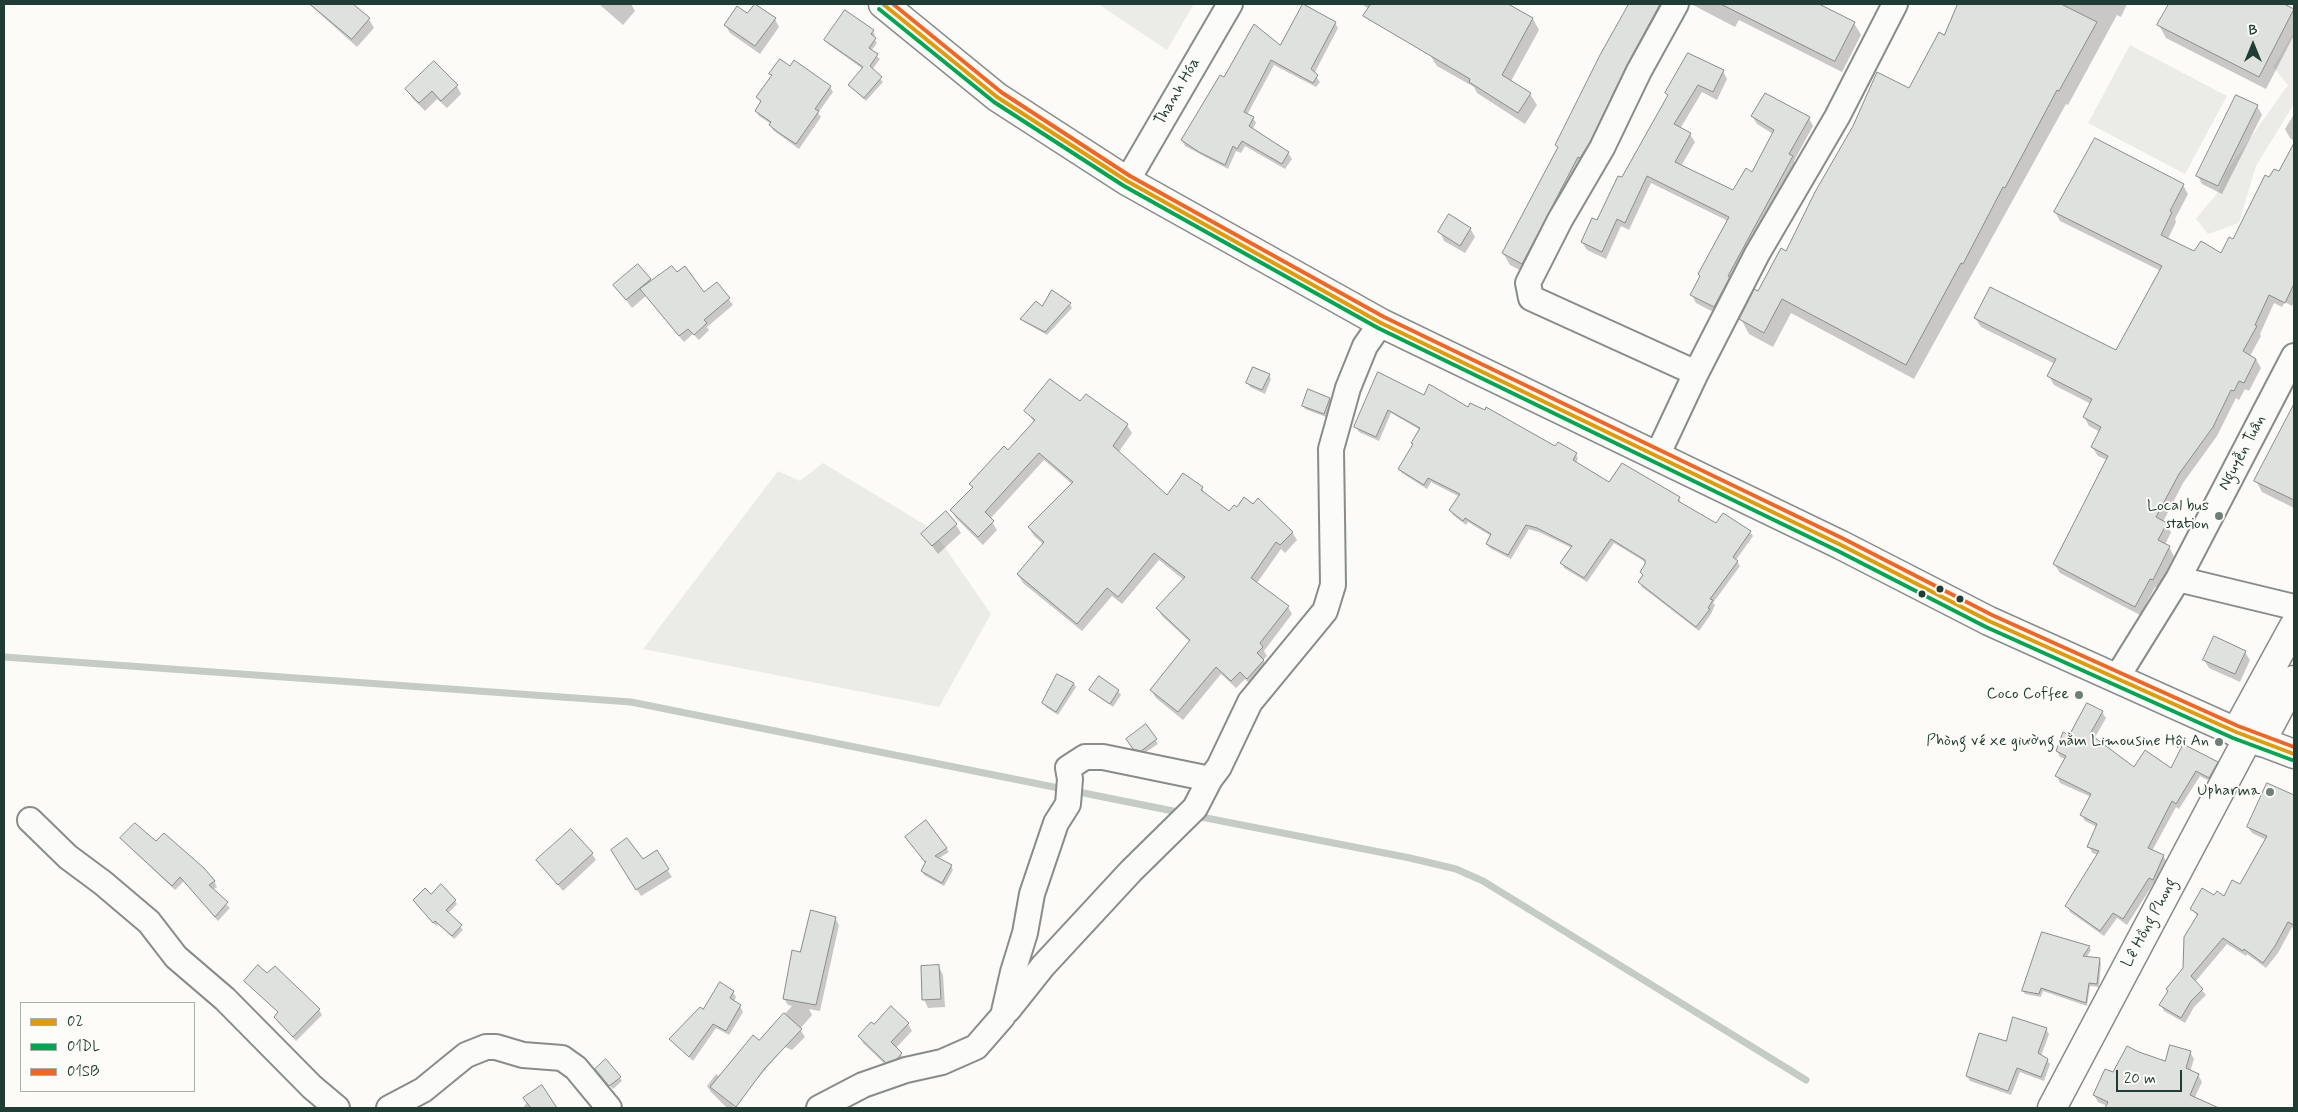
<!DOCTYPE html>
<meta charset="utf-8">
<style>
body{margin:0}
#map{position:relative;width:2298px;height:1112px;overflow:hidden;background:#fcfbf8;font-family:Mynerve,sans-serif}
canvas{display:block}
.frame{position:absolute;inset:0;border:5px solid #1f3d34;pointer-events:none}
.legend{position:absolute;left:20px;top:1002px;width:175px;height:90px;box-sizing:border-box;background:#fdfcf7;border:1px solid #a4b0a9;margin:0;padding:6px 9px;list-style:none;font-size:15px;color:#1f3d34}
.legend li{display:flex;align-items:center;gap:10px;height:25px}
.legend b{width:25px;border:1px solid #a4b0a9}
.north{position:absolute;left:2228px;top:20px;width:50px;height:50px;-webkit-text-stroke:4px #fdfcf7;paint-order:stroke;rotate:0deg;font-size:14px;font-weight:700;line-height:20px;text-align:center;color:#1f3d34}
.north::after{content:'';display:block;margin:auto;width:18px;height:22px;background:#1f3d34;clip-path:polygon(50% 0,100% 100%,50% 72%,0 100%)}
.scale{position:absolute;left:2116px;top:1070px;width:66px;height:22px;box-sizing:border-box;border:2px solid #1f3d34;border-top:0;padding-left:6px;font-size:15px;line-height:18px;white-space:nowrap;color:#1f3d34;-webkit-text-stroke:4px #fdfcf7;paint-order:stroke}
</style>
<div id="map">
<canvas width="2298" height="1112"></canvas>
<div class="frame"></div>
<ul class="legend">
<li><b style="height:6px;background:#e19c05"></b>02</li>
<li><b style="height:6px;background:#00a651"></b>01DL</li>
<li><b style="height:6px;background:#f26522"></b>01SB</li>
</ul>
<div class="north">B</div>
<div class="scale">20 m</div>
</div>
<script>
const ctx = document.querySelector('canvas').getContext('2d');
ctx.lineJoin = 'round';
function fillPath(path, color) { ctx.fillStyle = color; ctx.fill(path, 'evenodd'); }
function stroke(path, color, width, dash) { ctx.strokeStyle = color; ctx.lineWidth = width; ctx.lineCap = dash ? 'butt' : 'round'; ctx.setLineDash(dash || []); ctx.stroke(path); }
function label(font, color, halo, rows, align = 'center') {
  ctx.font = font + ' Mynerve,sans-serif'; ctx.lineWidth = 4; ctx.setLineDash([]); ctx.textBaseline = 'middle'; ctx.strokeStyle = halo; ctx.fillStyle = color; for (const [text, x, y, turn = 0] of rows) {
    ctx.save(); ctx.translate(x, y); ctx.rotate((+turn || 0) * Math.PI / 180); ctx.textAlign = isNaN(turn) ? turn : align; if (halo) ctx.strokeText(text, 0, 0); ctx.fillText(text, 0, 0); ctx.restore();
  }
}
fillPath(new Path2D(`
 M1098,4H1194L1167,50Z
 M2294,32V104L2256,166L2239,223L2208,234L2196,219L2218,192L2226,172L2288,85L2273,67Z
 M2130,45L2227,96L2185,174L2088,123Z
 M823,463L932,529L991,614L939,707L643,649L778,471L800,481Z`), '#ebece8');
fillPath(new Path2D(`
 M309,4H351L369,19L374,28L357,47Z
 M599,4H631L635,11L623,25Z
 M1304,4L1335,23L1338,28L1314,74L1320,82L1316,87L1274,65L1247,115L1253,118L1256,123L1252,130L1288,153L1292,159L1285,169L1245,146L1241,153L1236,151L1228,169L1185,146L1182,140L1224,78L1280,47Z
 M1361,4H1505L1533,19L1539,30L1511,81L1530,94L1537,105L1525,124L1477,93L1474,87L1437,66L1430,55L1435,47Z
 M1631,4H1675L1529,275L1510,265L1503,253L1558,148L1556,145Z
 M1691,4H1815L1854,23L1861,35L1842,72L1739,20L1735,27Z
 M1960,4H2127L2121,17L2117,15L2068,105L2066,104L1914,379L1791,313L1773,347L1749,334L1741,319L1786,253L1910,89L1946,33Z
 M2176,4H2282L2293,10L2294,35L2266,89L2166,38L2159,25Z
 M748,15L775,19L779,27L760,54L730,33L725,25Z
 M873,31L875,35L873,37L877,43L871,51L880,59L872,70L883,82L866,101L849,85L863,69L828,44L825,40Z
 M794,62L830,87L833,92L818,113L821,117L799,149L773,130L771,124L759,116L756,111L761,103L758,98L773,77L771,74L791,68Z
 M1723,71L1727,79L1717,100L1702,92L1680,129L1690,134L1695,142L1681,166L1734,192L1753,173L1773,134L1757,124L1752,116L1809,118L1813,126L1794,161L1797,164L1719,315L1696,303L1692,295L1728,221L1651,183L1629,230L1621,226L1606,259L1587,250L1582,242L1598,221L1669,97L1667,93Z
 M457,86L461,94L447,108L437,99L425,111L412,98L407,89Z
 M2257,106L2262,115L2222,194L2202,184L2198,176Z
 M2294,114V141L2290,138L2285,129Z
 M2291,153L2294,155V302L2292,306L2285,302L2282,307L2274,303L2260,334L2261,336L2250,356L2256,359L2261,368L2249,391L2245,389L2239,400L2236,398L2217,436L2183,483L2163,522L2171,532L2165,545L2169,547L2174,556L2158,589L2155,587L2140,615L2060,573L2054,564L2107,460L2098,456L2092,447L2100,432L2089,426L2084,417L2091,404L2054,385L2049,376L2055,364L1981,327L1975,318L2116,352L2161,271L2060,221L2055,212L2183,185L2188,194L2175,219L2176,222L2168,239L2195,253L2221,255L2234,241L2269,179L2279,173Z
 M1470,228L1475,237L1465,253L1444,241L1440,232Z
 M677,274L703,294L717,283L733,305L707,327L709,330L699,340L693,334L684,342L646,296L632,308L615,285L650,280L651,282Z
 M1070,304L1072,308L1047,335L1024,322L1022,319L1042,307Z
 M1379,374L1424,397L1469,408L1556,447L1576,454L1578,459L1576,463L1610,484L1679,498L1681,504L1717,525L1750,532L1753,536L1736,560L1740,566L1713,603L1715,605L1711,614L1699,631L1642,587L1640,582L1643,576L1641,572L1647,563L1614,543L1587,582L1564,568L1562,563L1572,548L1541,533L1529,529L1511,559L1490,548L1487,544L1491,536L1468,522L1466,525L1453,515L1450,510L1460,497L1431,482L1427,489L1402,473L1399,469L1414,445L1413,443L1420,430L1391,413L1379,441L1359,432L1356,427Z
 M1269,375L1271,379L1265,394L1250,387L1248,383Z
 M1329,399L1331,403L1326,417L1305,409L1303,405Z
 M1081,403L1127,425L1132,433L1118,453L1167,496L1202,488L1206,495L1230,513L1292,532L1297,540L1285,553L1281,549L1257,583L1288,607L1292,614L1264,651L1267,656L1263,660L1268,669L1252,686L1245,679L1236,688L1221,674L1183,720L1156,698L1151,690L1190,642L1162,616L1157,608L1184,580L1159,560L1122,604L1112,596L1082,631L1023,583L1018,575L1043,544L1034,536L1029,528L1072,484L1044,460L990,519L997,530L983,545L956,518L951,510L973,488L971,484L1008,452L1035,423L1026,411Z
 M2294,406V508L2262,492L2256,481Z
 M956,525L961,533L938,554L923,534Z
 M2245,652L2250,660L2240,682L2209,668L2204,660Z
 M1074,684L1076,687L1058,715L1046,707L1044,703Z
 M1091,690L1118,691L1121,695L1113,707L1093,693Z
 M2102,712L2106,718L2094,739L2135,769L2171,770L2217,763L2220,769L2213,783L2200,776L2179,809L2176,807L2152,851L2163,856L2167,862L2156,885L2153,884L2127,925L2117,918L2104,936L2070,912L2067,906L2098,855L2092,853L2089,846L2097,827L2085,821L2082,815L2091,797L2060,783L2057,776L2065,759L2060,757L2057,751L2070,737Z
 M1146,726L1158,744L1143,754L1136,753L1129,743Z
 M2268,784L2294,796V929L2292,927L2278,953L2266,968L2247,954L2246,956L2227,944L2195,982L2206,995L2194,1007L2185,1023L2164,1011L2161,1005L2184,969L2198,917L2192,909L2214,896L2225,897L2241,886L2266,840L2252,833L2248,827Z
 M926,822L949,852L938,859L951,866L953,870L944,886L924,875L922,871L926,863L909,841Z
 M122,838L156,843L214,881L217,887L212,890L230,908L218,921L184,881L175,890L125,843Z
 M656,852L672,877L641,896L616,857L642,861Z
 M592,854L596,860L563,891L538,861Z
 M431,896L455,901L457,904L448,913L463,930L454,939L438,924L436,926L417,904Z
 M835,918L839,925L820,1011L809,1009L812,1015L800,1029L805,1037L792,1050L785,1047L732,1108H727L711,1092L707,1086L716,1074L720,1077L759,1041L792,1006L788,1005L784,999L801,953Z
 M2089,947L2091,950L2086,958L2099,959L2101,963L2099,987L2090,986L2087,1006L2043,991L2041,997L2025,994L2023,991Z
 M939,967L943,975L945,1007L928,1008L924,999Z
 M267,975L319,1010L322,1015L296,1041L278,1022L275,1017L279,1013L245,981Z
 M733,992L736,997L734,1002L740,1006L743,1012L729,1035L716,1028L693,1061L671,1039L703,1011Z
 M891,1008L908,1024L912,1031L896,1048L905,1060L890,1069L863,1043L860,1036L874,1026Z
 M2046,1029L2049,1034L2041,1056L2047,1060L2050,1064L2044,1081L2020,1072L2011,1095L1970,1081L1967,1076L2006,1043Z
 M2190,1052L2194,1059L2190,1072L2198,1075L2202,1082L2190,1108H2106L2107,1106L2098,1102L2094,1095L2114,1074L2166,1063Z
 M598,1073L620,1078L622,1081L613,1089Z
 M541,1087L556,1108H523L527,1102Z`), '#0003');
stroke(new Path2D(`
 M4,657L631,702L1183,813
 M1196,816L1410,858L1456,869L1483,881L1806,1080`), '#c5ccc6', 7);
const building = new Path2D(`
 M310,4H353L370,18L352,39Z
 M755,4L776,18L755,46L724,25L737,6L747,13Z
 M1303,4L1336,22L1311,69L1318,75L1313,83L1271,60L1244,112L1254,117L1249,126L1289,152L1282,164L1242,141L1237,149L1233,146L1225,165L1199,152L1181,140L1220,75L1224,77L1254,24L1280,45Z
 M1371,4H1508L1533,18L1502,75L1531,93L1518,113L1469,82L1470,79L1363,16Z
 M1629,4H1660L1627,65L1590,142L1580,158L1578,157L1522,264L1502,253L1558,147L1555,145L1600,55Z
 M1721,4H1819L1855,22L1835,61Z
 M1958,4H2061L2097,22L2059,91L2057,90L2005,188L2003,187L1963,264L1961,263L1906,365L1782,299L1764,333L1739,319L1754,289L1758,291L1781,248L1786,251L1815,192L1853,126L1877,72L1909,88L1939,32L1944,35Z
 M2169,4H2284L2294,9L2259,77L2157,25Z
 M845,10L874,30L871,34L876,38L869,48L878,54L870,66L882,77L864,98L848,85L863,67L824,40Z
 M1688,53L1724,70L1713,92L1698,85L1674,124L1691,133L1675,162L1733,190L1746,168L1752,172L1774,130L1751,116L1765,93L1810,117L1789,154L1793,156L1728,276L1730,277L1714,307L1690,295L1700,276L1698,274L1729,217L1647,176L1625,223L1617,219L1602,252L1581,242L1592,218L1597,220L1618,176L1622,177L1668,95L1665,93Z
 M780,59L790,66L794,60L831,86L815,109L819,111L796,144L779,133L769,125L771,122L755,111L761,101L756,97L772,75L769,74Z
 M434,61L458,85L441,101L432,91L419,103L405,89Z
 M2236,95L2258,105L2218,186L2196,176Z
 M2095,138L2184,184L2170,211L2172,212L2161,235L2194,251L2201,241L2221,253L2229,237L2233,239L2265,175L2269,177L2274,169L2279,171L2294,143V284L2285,303L2269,295L2255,325L2257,326L2243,351L2256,359L2244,383L2239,381L2234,391L2231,390L2213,427L2179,474L2156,517L2167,523L2158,540L2170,546L2153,580L2150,579L2135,607L2053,564L2108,456L2091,447L2101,427L2083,417L2092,399L2047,376L2056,359L1974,318L1990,287L2116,350L2162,266L2054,212Z
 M1449,214L1471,228L1460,246L1438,232Z
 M638,264L651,279L626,300L613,285Z
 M672,266L677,272L685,266L704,292L717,282L730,298L704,320L707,323L694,335L688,329L679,336L640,289Z
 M1052,290L1071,303L1045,332L1020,319L1036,301L1042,306Z
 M1253,367L1270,374L1262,390L1246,383Z
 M1378,372L1424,395L1429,384L1468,407L1470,403L1485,410L1486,407L1555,446L1558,442L1577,453L1573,460L1609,482L1622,463L1680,497L1678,501L1716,523L1723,513L1751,531L1733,557L1738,561L1710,599L1713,600L1708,608L1710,609L1696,627L1638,582L1643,575L1640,572L1645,564V560L1611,539L1584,578L1560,563L1572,546L1537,528L1526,525L1508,555L1486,544L1491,534L1465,518L1463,521L1449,510L1460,494L1428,478L1424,485L1398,469L1413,444L1411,443L1420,428L1388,410L1376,437L1354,427Z
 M1050,379L1080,401L1086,394L1128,424L1113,446L1167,495L1183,473L1203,487L1201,490L1229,511L1234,505L1237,507L1244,497L1253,504L1258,498L1293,532L1280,545L1276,542L1251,578L1289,606L1260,643L1263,647L1257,653L1264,660L1247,679L1240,672L1231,681L1216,667L1178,712L1150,690L1190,640L1156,608L1185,577L1154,553L1118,597L1107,588L1077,624L1017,574L1044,542L1028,527L1073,482L1039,453L985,512L994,521L978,537L950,510L973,487L969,484L1004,446L1008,450L1035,420L1024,411Z
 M1308,389L1330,398L1324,414L1302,406Z
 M2294,404V500L2254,481Z
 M946,511L957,524L932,546L921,534Z
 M2214,636L2246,651L2235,674L2203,660Z
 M1057,674L1074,683L1056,712L1042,703Z
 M1099,676L1119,690L1110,704L1089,690Z
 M2087,703L2103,711L2090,734L2134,767L2145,750L2171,768L2183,744L2218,762L2209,778L2196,771L2176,804L2172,801L2148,848L2164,855L2153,880L2149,878L2123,919L2113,913L2100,931L2065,906L2099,851L2087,847L2097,824L2080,815L2091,794L2055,776L2066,756L2056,751L2063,732L2069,735Z
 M1146,724L1157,739L1141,751L1133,749L1126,739Z
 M2267,783L2294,795V925L2288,922L2275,946L2263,963L2244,949L2243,951L2223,938L2191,976L2203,989L2191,1001L2181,1018L2159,1005L2168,991L2166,989L2183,968L2184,937L2198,914L2190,909L2202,888L2214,895L2217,891L2224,896L2232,880L2240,884L2267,836L2247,827Z
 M926,820L947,848L935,856L952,865L942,883L921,871L926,861L925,862L905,837Z
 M135,823L156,841L164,833L204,868L215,881L209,885L228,902L215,917L180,877L172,886L120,838Z
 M571,829L593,853L558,885L536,860Z
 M627,838L643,859L657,850L669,869L636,890L611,850Z
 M441,884L456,900L446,910L462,925L452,936L435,921L433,923L413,900L425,888L431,894Z
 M811,910L836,917L816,1005L783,999L792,950L800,952Z
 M2042,932L2090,946L2083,956L2100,958L2097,984L2089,983L2086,1003L2041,988L2039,994L2022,991Z
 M258,965L267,973L275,966L320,1009L293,1037L274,1017L278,1012L244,981Z
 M939,965L941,999L922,1000L921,966Z
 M720,982L734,991L730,998L741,1005L726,1031L713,1024L689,1057L669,1039L700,1007L703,1009Z
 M891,1006L909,1023L891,1042L902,1053L897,1059L886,1063L858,1036L871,1022L874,1024Z
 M784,1013L802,1029L765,1068L736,1107L710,1087L753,1035L759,1040Z
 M2013,1017L2047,1028L2038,1053L2048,1059L2041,1077L2017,1068L2008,1091L1966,1076L1979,1033L2006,1041Z
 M2170,1045L2191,1051L2186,1068L2199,1074L2190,1095L2219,1108H2105L2108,1102L2093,1095L2105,1069L2113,1072L2127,1046L2139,1052L2165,1061Z
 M606,1059L621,1077L609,1086L595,1069Z
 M542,1085L557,1108H531L523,1098Z`);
fillPath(building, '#dfe1de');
stroke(building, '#888d8a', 1);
const minor = new Path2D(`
 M1676,4L1639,71L1602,148L1560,220L1528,283L1531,298L1696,373
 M1127,181L1230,4
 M1657,456L1696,373L1757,254L1837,117L1895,4
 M2178,579L2294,607
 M2116,679L2178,579L2294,356
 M30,820L68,857L103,883L149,922L176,957L225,999L312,1087L337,1108
 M1008,1010L1043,966L1131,871L1195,808L1210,779
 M389,1108L423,1090L466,1055L486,1047H496L523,1055L562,1058L576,1068L609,1108
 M819,1108L863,1085L906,1070L942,1062L976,1047L1003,1016L1013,972L1025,933L1032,894L1056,823L1068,804L1070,779L1068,768L1085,757H1103L1210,779L1219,767L1250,702L1325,611L1333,585L1331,449L1348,388L1365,346L1381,323`);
const tertiary = new Path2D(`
 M2236,732L2294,626
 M2261,742L2294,680
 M2052,1108L2248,738`);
const secondary = new Path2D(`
 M883,4L997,97L1127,181L1381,323L1841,545L1989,621L2236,732L2294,754`);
stroke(minor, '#888d8a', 28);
stroke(tertiary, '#888d8a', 31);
stroke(secondary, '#888d8a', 31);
stroke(minor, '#fbfbf9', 24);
stroke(tertiary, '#fbfbf9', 28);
stroke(secondary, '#fbfbf9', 28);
stroke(new Path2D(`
 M883,4L997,97L1127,181L1381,323L1841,545L1989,621L2236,732L2294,754`), '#e19c05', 4);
stroke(new Path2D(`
 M879,9L994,102L1124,186L1378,328L1838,551L1986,627L2233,738L2292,760`), '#00a651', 4);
stroke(new Path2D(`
 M893,4L1001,92L1130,176L1384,317L1844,539L1992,615L2238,726L2294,747`), '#f26522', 4);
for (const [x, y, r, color] of [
 [2219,516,5,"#6c8079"],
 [1940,589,4.5,"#1f3d34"],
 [1922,594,4.5,"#1f3d34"],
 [1960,599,4.5,"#1f3d34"],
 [2079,695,5,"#6c8079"],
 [2219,742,5,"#6c8079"],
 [2270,792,5,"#6c8079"]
]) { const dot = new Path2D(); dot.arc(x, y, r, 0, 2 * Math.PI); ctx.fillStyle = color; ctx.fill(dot); stroke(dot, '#fdfcf7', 2); }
label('16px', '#1f3d34', '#fdfcf7', [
 ["Thanh Hóa",1178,92,-60],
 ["Nguyễn Tuân",2243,453,-62],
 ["Lê Hồng Phong",2150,923,-62]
]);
label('16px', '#1f3d34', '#fdfcf7', [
 ["Local bus",2209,507],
 ["station",2209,525],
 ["Coco Coffee",2069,695],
 ["Phòng vé xe giường nằm Limousine Hội An",2209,742],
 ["Upharma",2260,792]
], 'right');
</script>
